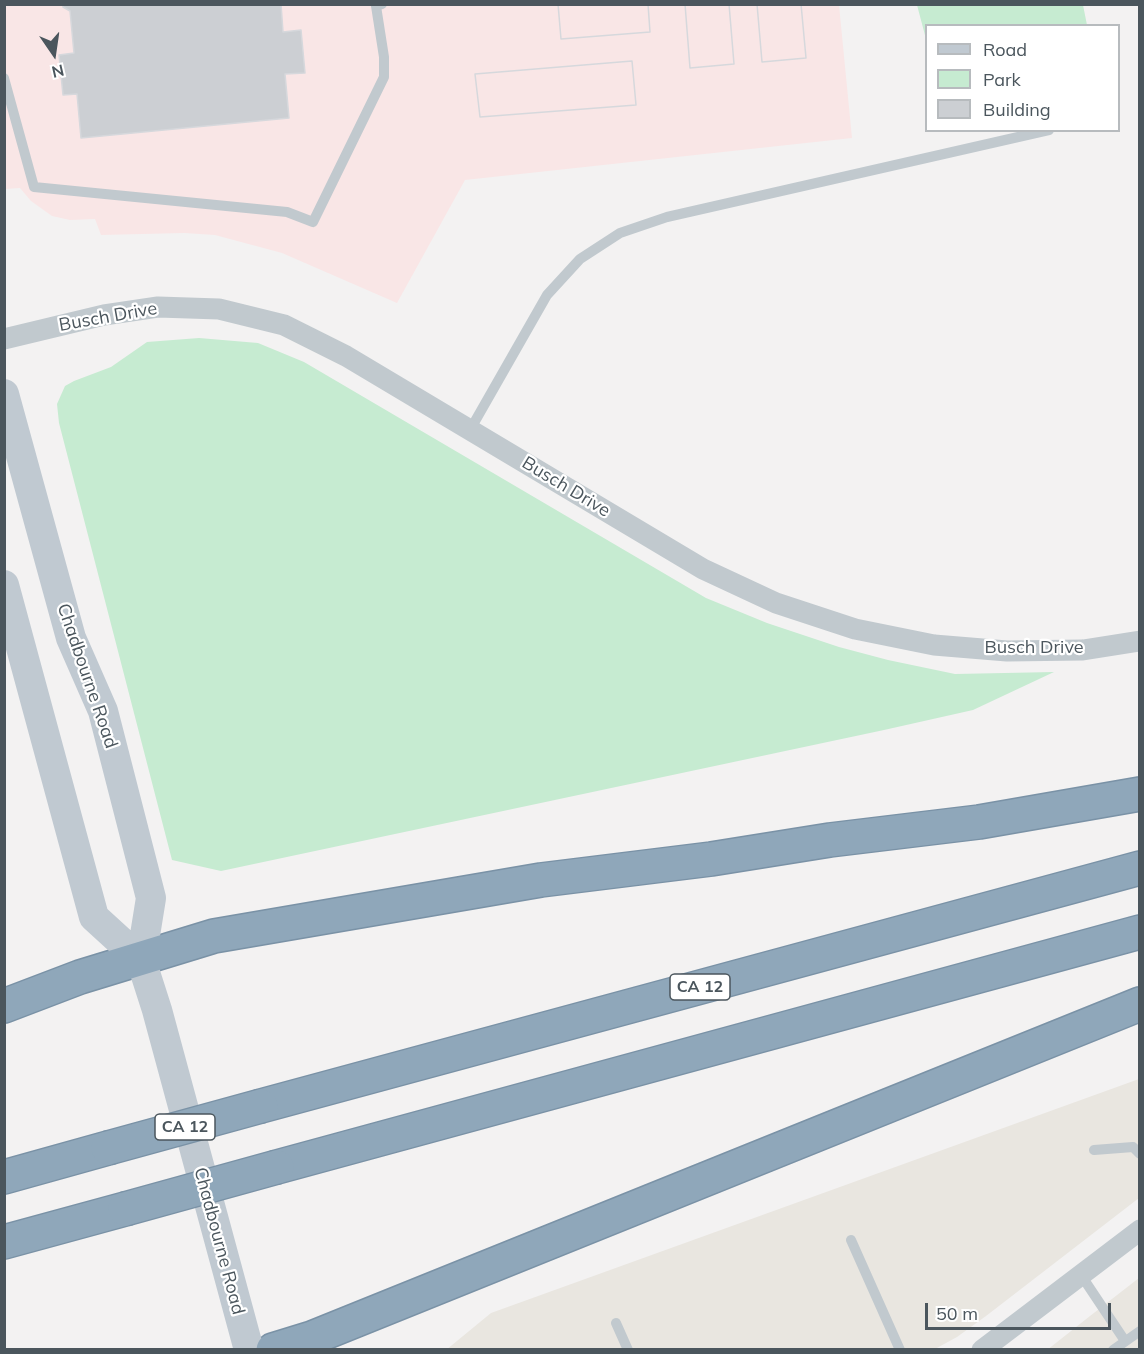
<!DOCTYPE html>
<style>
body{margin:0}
#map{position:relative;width:1144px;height:1354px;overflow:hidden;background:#f3f2f2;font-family:Mulish,sans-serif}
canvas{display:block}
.frame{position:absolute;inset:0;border:6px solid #4b565d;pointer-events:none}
.legend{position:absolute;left:925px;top:24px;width:195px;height:108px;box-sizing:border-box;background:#fff;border:2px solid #b7bbbe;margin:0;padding:8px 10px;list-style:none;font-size:18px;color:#4b565d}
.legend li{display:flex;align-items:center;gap:12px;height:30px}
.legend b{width:30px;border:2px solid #b7bbbe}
.north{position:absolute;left:24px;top:24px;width:60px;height:60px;-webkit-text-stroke:4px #fff;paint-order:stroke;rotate:167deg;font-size:16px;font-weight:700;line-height:24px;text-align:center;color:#4b565d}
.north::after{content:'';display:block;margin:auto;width:21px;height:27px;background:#4b565d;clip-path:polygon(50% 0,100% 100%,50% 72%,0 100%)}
.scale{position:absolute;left:925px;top:1303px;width:186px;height:27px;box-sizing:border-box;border:3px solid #4b565d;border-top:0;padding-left:8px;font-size:18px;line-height:21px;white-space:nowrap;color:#4b565d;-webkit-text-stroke:4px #fff;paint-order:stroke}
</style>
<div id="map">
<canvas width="1144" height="1354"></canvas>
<div class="frame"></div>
<ul class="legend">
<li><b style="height:8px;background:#c0c9d1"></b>Road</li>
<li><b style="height:16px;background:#c6ebd1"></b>Park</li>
<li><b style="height:16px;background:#cccfd3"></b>Building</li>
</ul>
<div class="north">N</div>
<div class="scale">50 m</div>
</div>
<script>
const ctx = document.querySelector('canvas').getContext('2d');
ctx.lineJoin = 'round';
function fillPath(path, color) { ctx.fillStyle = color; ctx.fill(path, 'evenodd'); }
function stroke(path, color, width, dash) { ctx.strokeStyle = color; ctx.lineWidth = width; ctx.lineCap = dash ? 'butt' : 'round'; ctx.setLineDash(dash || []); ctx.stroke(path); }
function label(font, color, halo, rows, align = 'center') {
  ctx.font = font + ' Mulish,sans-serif'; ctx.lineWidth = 4.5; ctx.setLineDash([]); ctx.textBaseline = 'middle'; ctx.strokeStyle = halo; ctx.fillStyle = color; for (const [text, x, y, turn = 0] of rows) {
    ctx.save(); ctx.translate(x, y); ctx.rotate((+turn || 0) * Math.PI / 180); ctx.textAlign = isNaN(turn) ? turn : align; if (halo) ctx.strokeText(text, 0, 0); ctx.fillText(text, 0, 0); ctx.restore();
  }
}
fillPath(new Path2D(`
 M1139,1079V1198L986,1316L957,1337L935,1349L446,1350L491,1313Z
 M1139,1278V1349L1047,1350L1090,1316Z`), '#e9e6e0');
fillPath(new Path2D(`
 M5,5H839L852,138L465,180L397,303L282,253L215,235L184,233L101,235L95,219L70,220L52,216L31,201L20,188L5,189Z`), '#f9e6e6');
fillPath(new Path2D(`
 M917,5H1083L1087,25L926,26V39Z
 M199,338L258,343L304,362L706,598L767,623L839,647L888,660L955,674L1054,672L973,710L884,730L221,871L172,860L59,423L57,404L65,386L74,381L111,367L147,342Z`), '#c6ebd1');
const building = new Path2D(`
 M63,4H281L283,32L301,30L305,73L285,74L289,118L81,138L77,94L63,95L59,55L74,53L70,11L63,7Z
 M558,4H648L650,32L561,39Z
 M558,4H648L650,32L561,39Z
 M685,4H729L734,64L690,68Z
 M685,4H729L734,64L690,68Z
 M757,4H801L806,58L762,62Z
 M757,4H801L806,58L762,62Z
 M632,61L636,105L480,117L475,74Z
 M632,61L636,105L480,117L475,74Z`);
fillPath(building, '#cccfd3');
stroke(building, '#d6d8dc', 1.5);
const motorway = new Path2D(`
 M4,1006L80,977L214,936L541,880L711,859L830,840L979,822L1140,794
 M261,1106L1140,868
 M277,1167L1140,932
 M4,1177L108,1148
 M4,1242L125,1209
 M273,1350L312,1338L1140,1004`);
stroke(motorway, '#7a92a6', 36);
stroke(new Path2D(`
 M4,78L34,187L287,212L313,222L384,77V57L376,6L382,4
 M470,430L547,295L580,259L620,233L667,217L1049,130
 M1094,1150L1133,1147L1140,1154
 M851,1240L900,1350
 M1081,1275L1125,1341
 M616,1323L628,1350
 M1113,1350L1140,1331`), '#c1c9ce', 10);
stroke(new Path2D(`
 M4,339L104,315L158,307L219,309L284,325L346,356L703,569L776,603L855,629L934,645L1007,651L1083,650L1140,641
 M982,1350L1140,1230`), '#c1c9ce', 21);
stroke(new Path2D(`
 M4,394L71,638L103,711L151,898L141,960L157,1010L249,1350
 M4,585L94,917L141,960`), '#c0c9d1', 30);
stroke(motorway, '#8fa7ba', 33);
const motorwayBridge = new Path2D(`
 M108,1148L261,1106
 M125,1209L277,1167`);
stroke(motorwayBridge, '#7a92a6', 36, []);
stroke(motorwayBridge, '#8fa7ba', 33);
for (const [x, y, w] of [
 [700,987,60],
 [185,1127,60]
]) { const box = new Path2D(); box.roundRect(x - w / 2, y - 13, w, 26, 4.5); ctx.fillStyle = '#fff'; ctx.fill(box); stroke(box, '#4b565d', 1.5); }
label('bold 16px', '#4b565d', null, [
 ["CA 12",700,987],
 ["CA 12",185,1127]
]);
label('18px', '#4b565d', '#fff', [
 ["Busch Drive",108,317,-10],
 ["Busch Drive",566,487,31],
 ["Busch Drive",1034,648],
 ["Chadbourne Road",87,676,71],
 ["Chadbourne Road",219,1241,75]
]);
</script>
